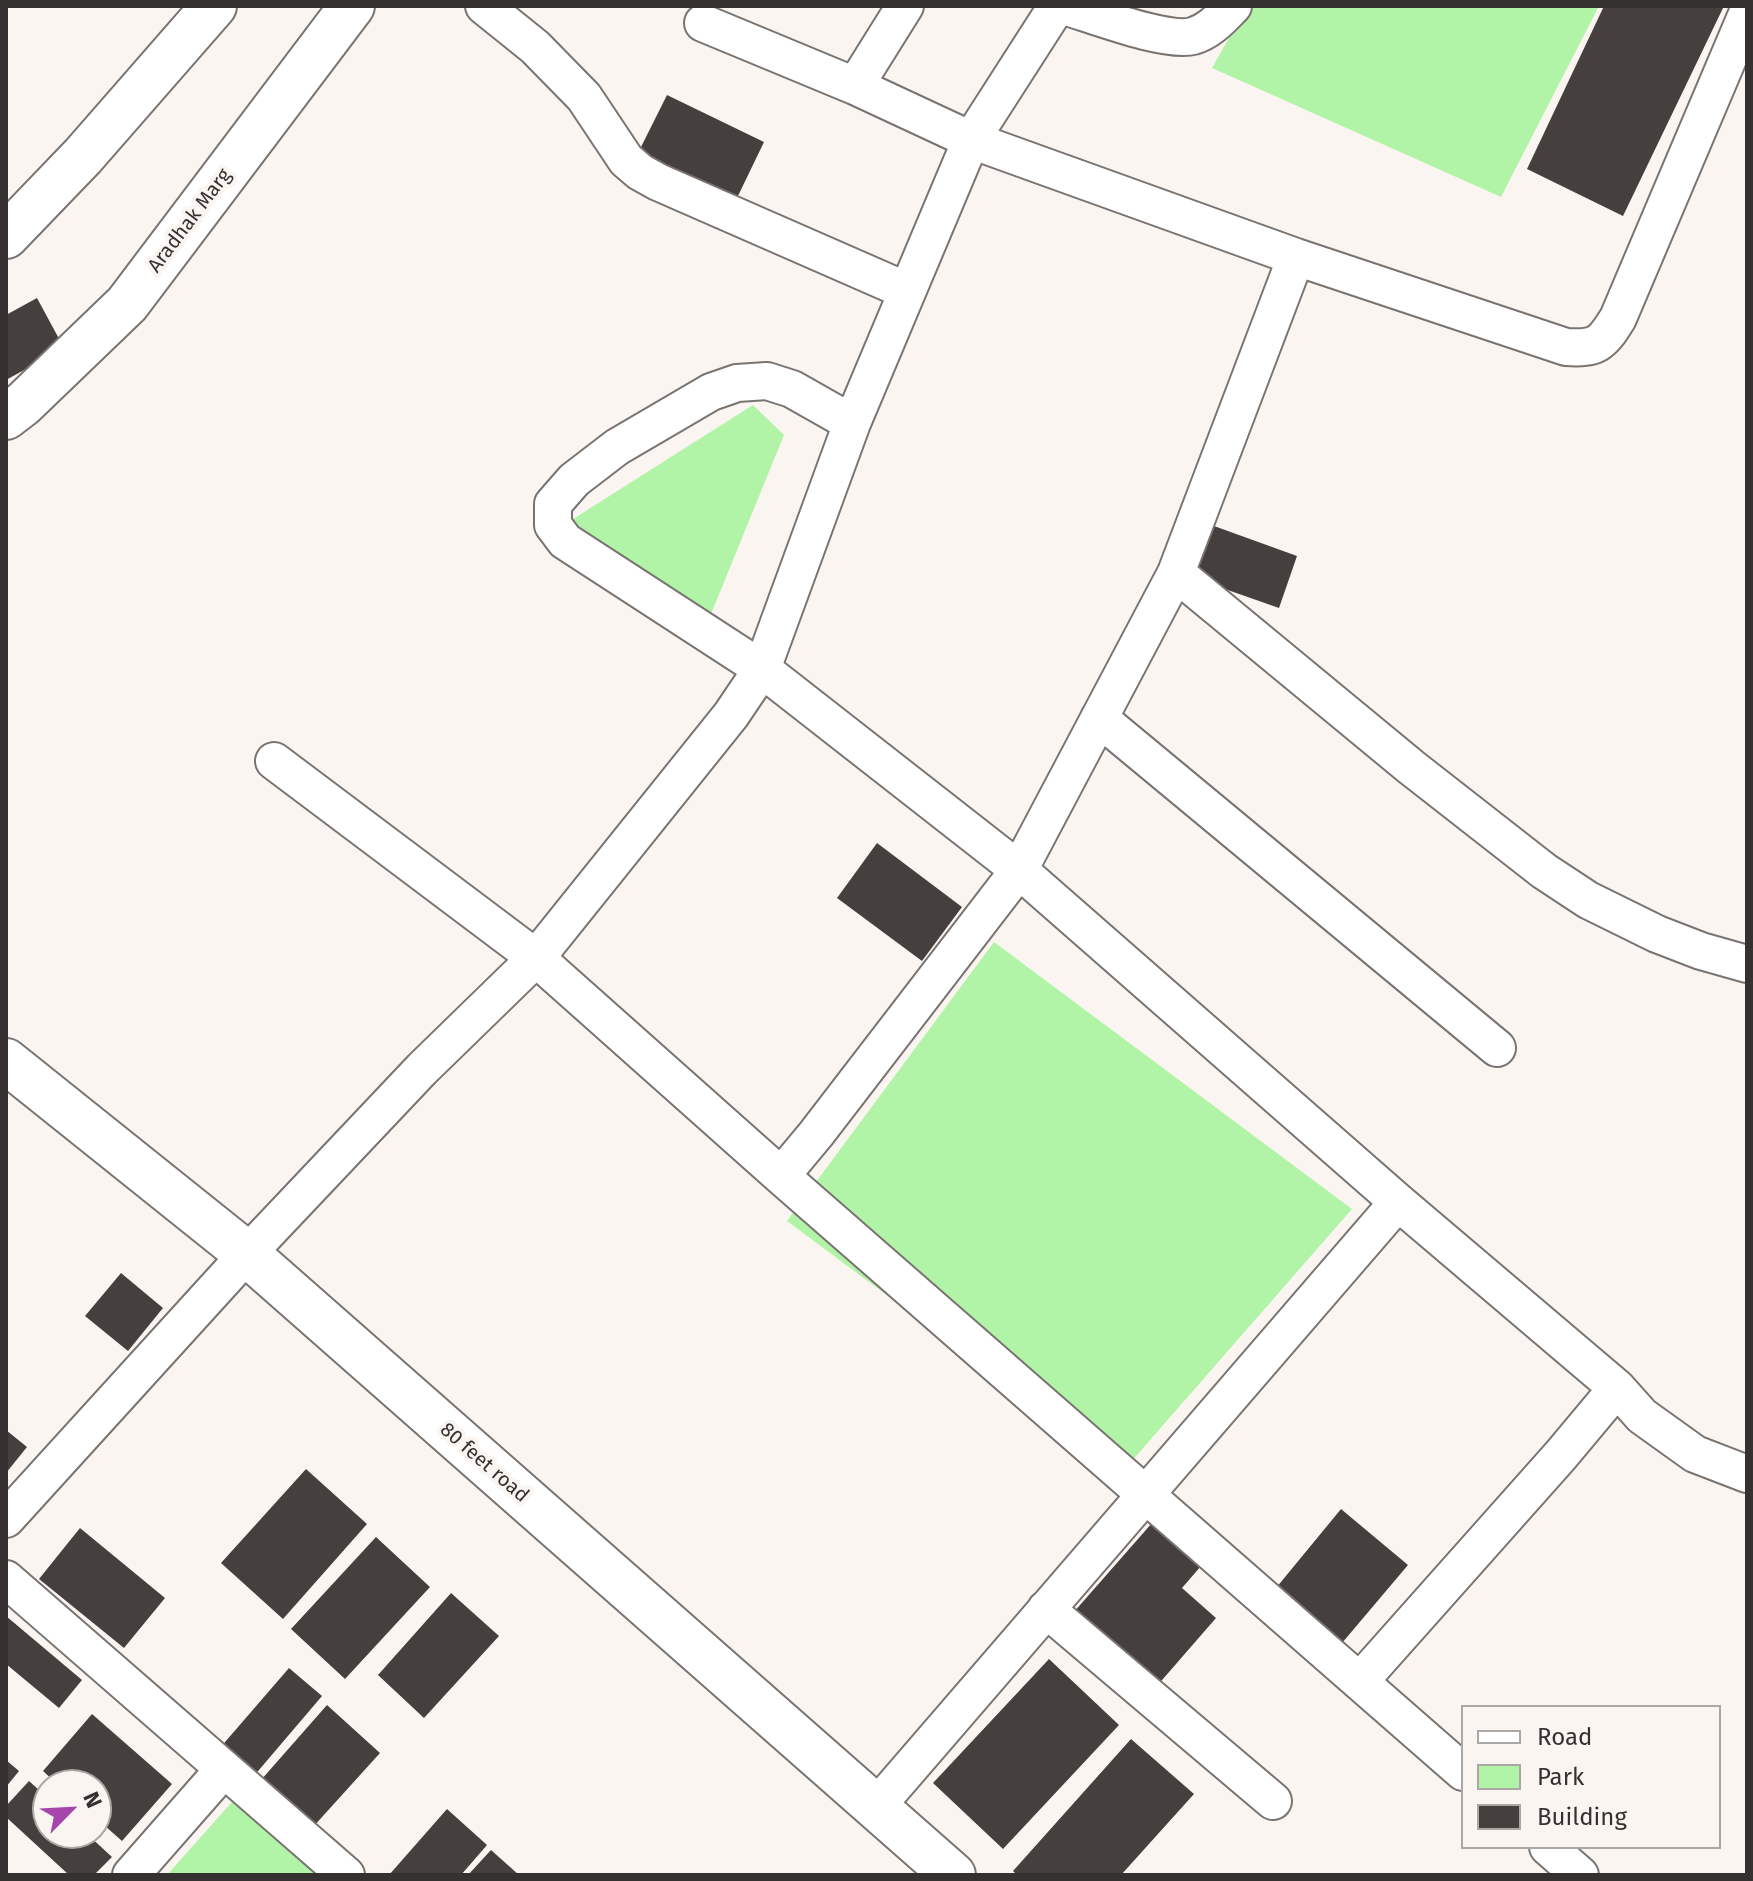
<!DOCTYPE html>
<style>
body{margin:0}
#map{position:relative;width:1753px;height:1881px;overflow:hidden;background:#fbf5f2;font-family:"Fira Sans",sans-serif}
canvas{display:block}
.frame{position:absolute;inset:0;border:8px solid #343130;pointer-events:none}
.legend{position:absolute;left:1461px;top:1705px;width:260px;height:144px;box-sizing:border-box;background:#fbf5f2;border:2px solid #aba7a4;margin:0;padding:10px 14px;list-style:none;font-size:24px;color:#343130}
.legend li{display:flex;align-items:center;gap:16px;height:40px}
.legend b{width:40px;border:2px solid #aba7a4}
.north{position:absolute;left:32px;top:1769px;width:80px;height:80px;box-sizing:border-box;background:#fbf5f2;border:2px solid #aba7a4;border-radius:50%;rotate:66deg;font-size:22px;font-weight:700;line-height:32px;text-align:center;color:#343130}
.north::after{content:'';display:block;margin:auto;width:28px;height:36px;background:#a645ac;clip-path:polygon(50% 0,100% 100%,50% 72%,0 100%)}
</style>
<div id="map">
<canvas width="1753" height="1881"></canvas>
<div class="frame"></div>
<ul class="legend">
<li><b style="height:10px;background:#fff"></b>Road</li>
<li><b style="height:22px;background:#b2f4a7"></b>Park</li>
<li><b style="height:22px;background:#45403e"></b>Building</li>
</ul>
<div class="north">N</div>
</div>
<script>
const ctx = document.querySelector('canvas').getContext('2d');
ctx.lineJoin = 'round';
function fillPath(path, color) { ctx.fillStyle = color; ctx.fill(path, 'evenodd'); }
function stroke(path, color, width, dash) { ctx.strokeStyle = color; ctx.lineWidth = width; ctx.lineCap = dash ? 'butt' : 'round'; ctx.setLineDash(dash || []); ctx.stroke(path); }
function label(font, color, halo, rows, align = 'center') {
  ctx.font = font + ' "Fira Sans",sans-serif'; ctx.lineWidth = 8; ctx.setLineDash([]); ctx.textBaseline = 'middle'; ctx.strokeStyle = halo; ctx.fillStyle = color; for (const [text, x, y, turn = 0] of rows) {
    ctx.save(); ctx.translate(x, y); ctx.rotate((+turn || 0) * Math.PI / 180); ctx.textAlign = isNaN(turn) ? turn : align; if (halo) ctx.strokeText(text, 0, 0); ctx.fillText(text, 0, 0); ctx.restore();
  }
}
fillPath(new Path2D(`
 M1247,6H1599L1501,197L1212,68Z
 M753,405L784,435L700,641L562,526Z
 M994,942L1352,1209L1123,1471L787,1221Z
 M239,1794L331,1875H167Z`), '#b2f4a7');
fillPath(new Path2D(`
 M1604,6H1724L1623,216L1527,169Z
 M667,95L764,142L737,198L638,153Z
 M37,298L64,348L6,380V315Z
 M1203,522L1297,556L1279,608L1185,575Z
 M877,843L962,907L922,961L837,898Z
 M121,1273L163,1308L128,1351L85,1316Z
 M6,1430L27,1447L6,1473Z
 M306,1469L367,1524L283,1619L221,1563Z
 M1341,1509L1408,1565L1342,1643L1276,1588Z
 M1152,1523L1201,1566L1182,1588L1216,1618L1156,1687L1073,1613Z
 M80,1528L165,1598L124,1648L39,1579Z
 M376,1537L430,1587L345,1679L291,1629Z
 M451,1593L499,1636L424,1718L378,1675Z
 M6,1616L82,1680L59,1708L6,1664Z
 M1049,1659L1119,1725L1003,1849L933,1783Z
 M289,1668L322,1696L253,1777L219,1749Z
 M327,1705L380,1753L313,1827L261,1780Z
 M92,1714L172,1784L122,1841L96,1818V1785H58L43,1771Z
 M1131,1739L1194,1794L1121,1875H1017L1013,1871Z
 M6,1760L19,1771L6,1787Z
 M29,1781L48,1798V1833H86L112,1857L94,1875H69L6,1817V1806Z
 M447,1809L487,1845L461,1875H389Z
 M491,1850L519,1875H468Z`), '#45403e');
const street = new Path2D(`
 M484,6L535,47L584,97L626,160L640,172L658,182L907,291
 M1064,6C1094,15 1166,43 1193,36C1210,31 1221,18 1233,6
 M703,23L855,86L971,140L1296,257L1566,347C1597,349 1602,344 1618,318L1747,14
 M855,86L905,6
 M852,423L792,389L767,381L737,383L711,392L617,447L574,480L553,504V525L565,541L762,669L1019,870L1398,1202L1617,1388L1561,1455L1360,1681
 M1176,573L1411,767L1544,871L1588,900L1657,934L1701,951L1747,964
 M1099,718L1497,1048
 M274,761L536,958L781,1176L1463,1772
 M781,1176L816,1134L1019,870L1176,573L1296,257
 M1617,1388L1642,1416L1695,1454L1747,1474
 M6,1519L247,1254L422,1069L536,958L731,715L762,669L852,423L971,140L1057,6
 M6,1579L346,1875
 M1046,1609L1273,1801
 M876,1807L1398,1202
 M1548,1847L1580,1875
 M131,1875L224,1769`);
const secondary = new Path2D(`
 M6,236L83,156L214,6
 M6,417L23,404L127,304L352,6
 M6,1061L247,1254L953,1875`);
stroke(street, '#797471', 40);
stroke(secondary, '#797471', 48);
stroke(street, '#fff', 36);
stroke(secondary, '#fff', 44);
label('20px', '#343130', '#fbf5f2', [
 ["Aradhak Marg",190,221,-53],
 ["80 feet road",484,1463,41]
]);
</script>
